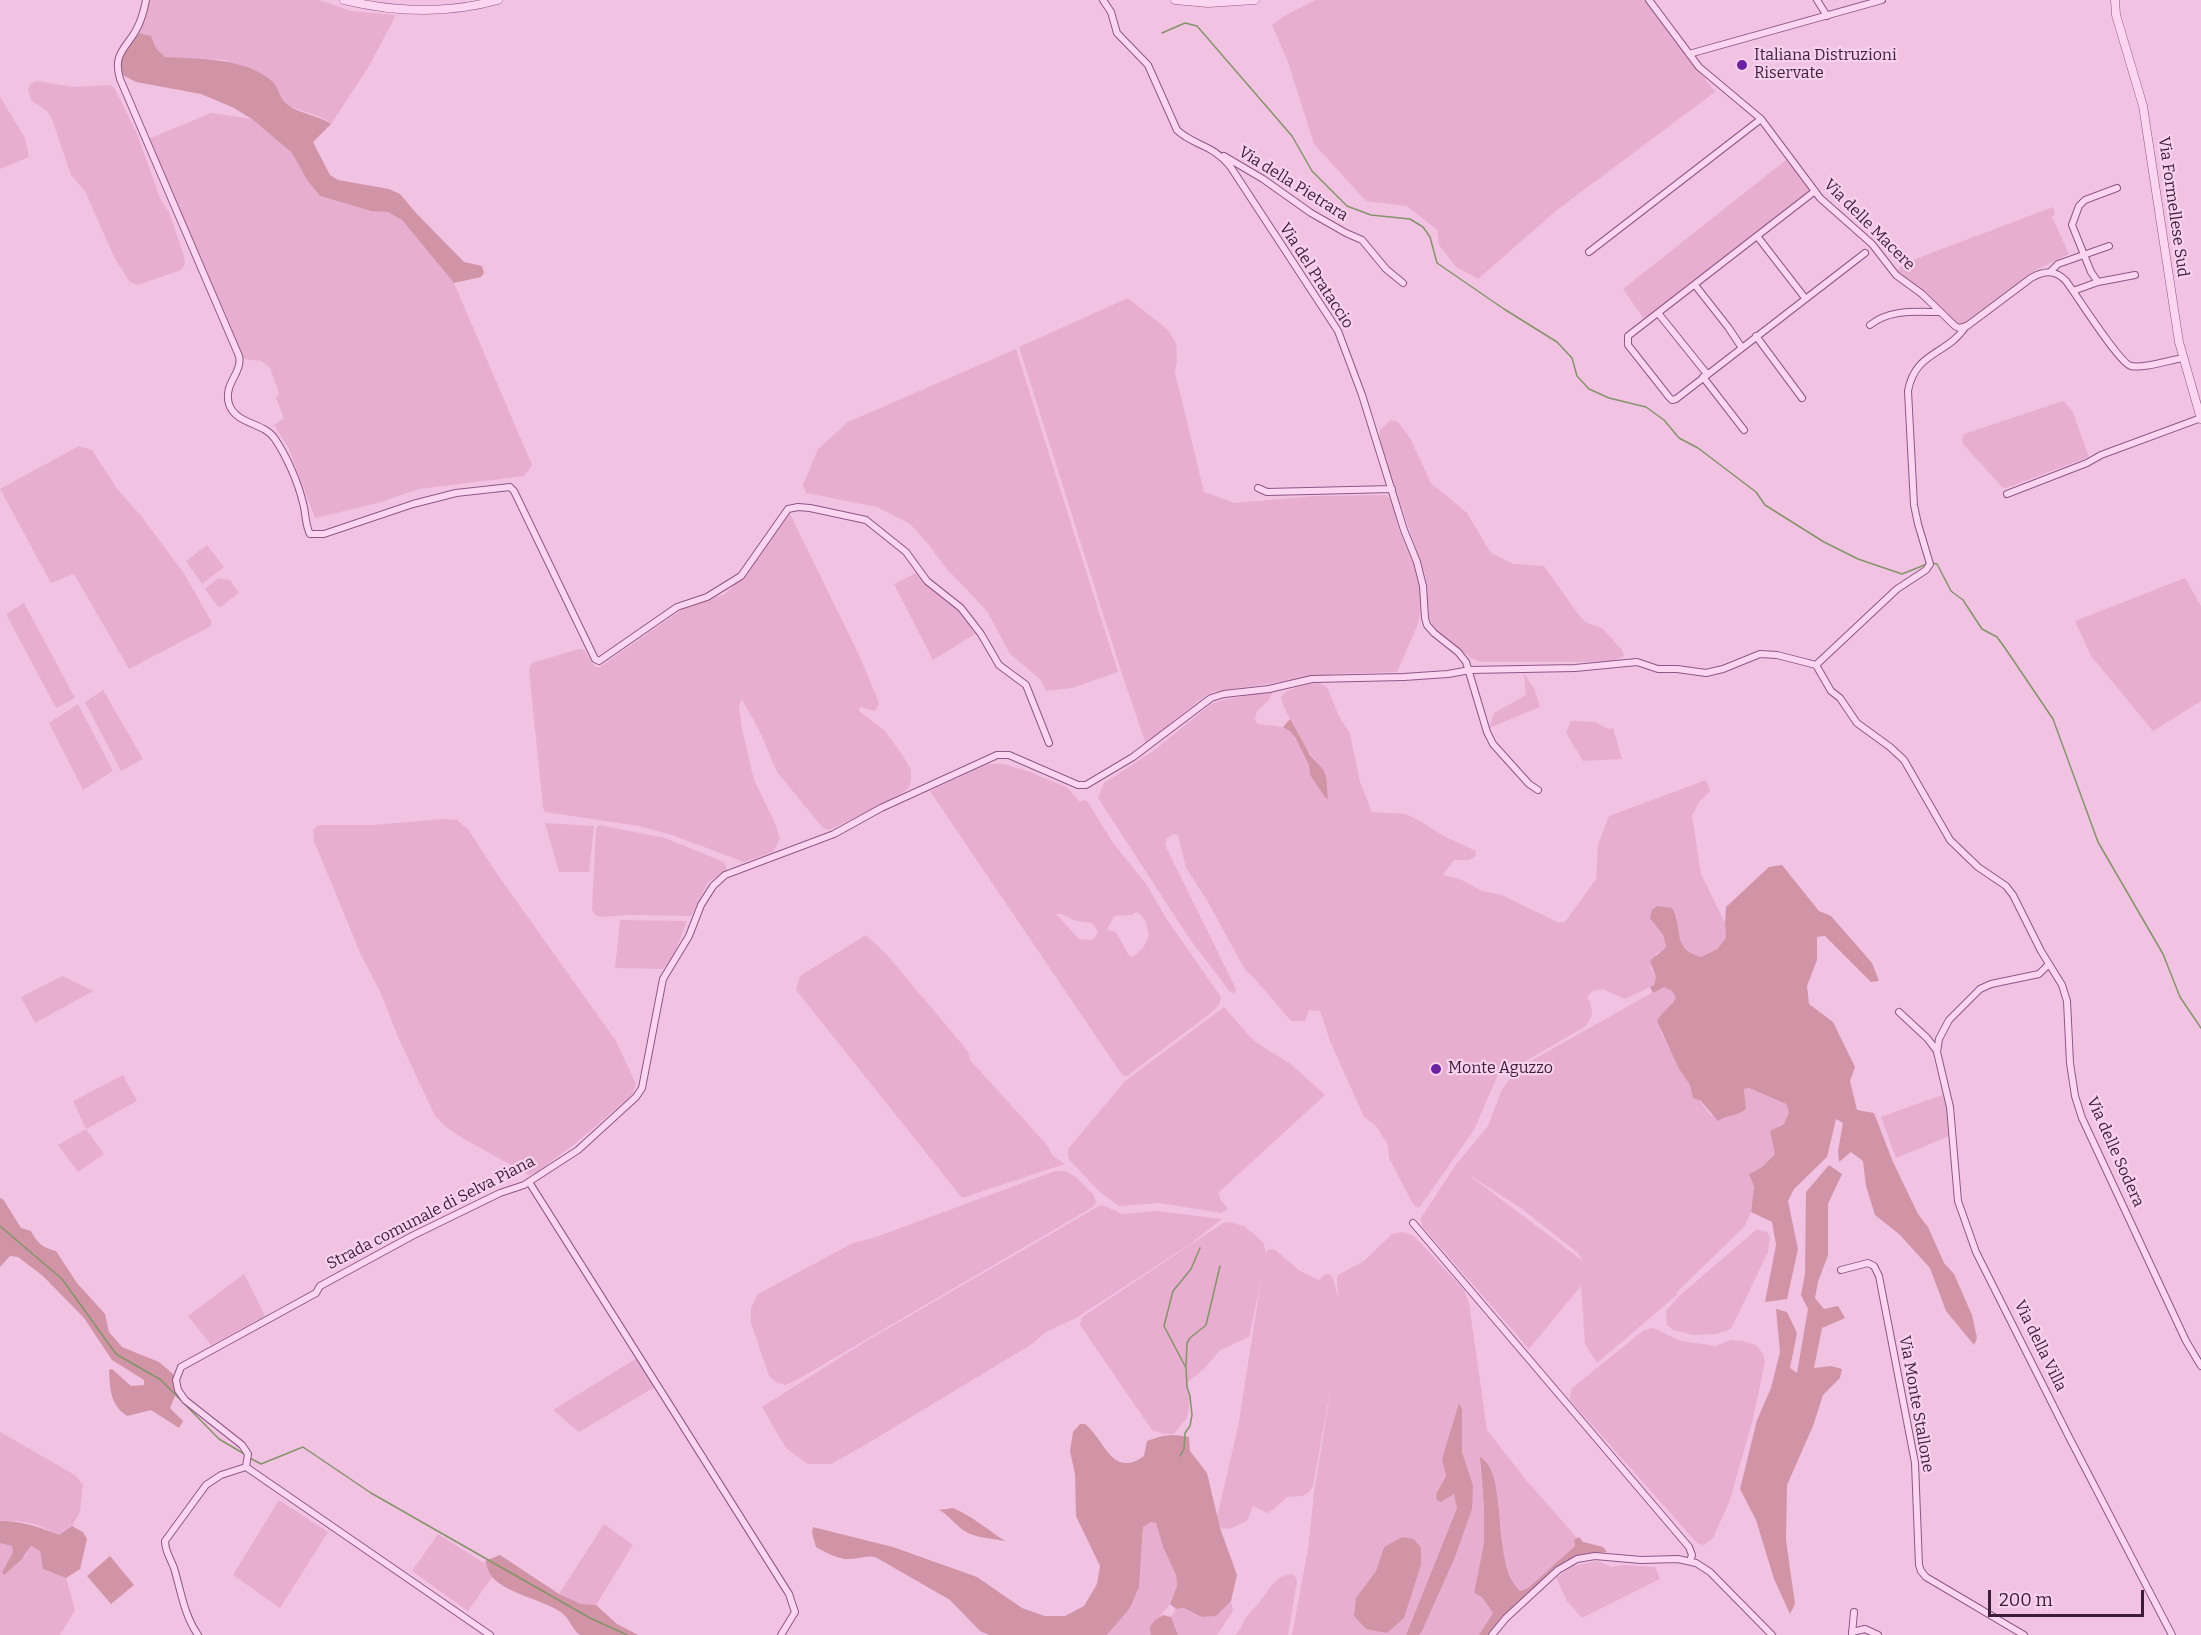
<!DOCTYPE html>
<style>
body{margin:0}
#map{position:relative;width:2201px;height:1635px;overflow:hidden;background:#f2c2e3;font-family:Bitter,serif}
canvas{display:block}
.scale{position:absolute;left:1988px;top:1590px;width:156px;height:27px;box-sizing:border-box;border:3px solid #3c1d39;border-top:0;padding-left:8px;font-size:18px;line-height:21px;white-space:nowrap;color:#3c1d39;-webkit-text-stroke:4px #f8d2ed;paint-order:stroke}
</style>
<div id="map">
<canvas width="2201" height="1635"></canvas>
<div class="scale">200 m</div>
</div>
<script>
const ctx = document.querySelector('canvas').getContext('2d');
ctx.lineJoin = 'round';
function fillPath(path, color) { ctx.fillStyle = color; ctx.fill(path, 'evenodd'); }
function stroke(path, color, width, dash) { ctx.strokeStyle = color; ctx.lineWidth = width; ctx.lineCap = dash ? 'butt' : 'round'; ctx.setLineDash(dash || []); ctx.stroke(path); }
function label(font, color, halo, rows, align = 'center') {
  ctx.font = font + ' Bitter,serif'; ctx.lineWidth = 4.5; ctx.setLineDash([]); ctx.textBaseline = 'middle'; ctx.strokeStyle = halo; ctx.fillStyle = color; for (const [text, x, y, turn = 0] of rows) {
    ctx.save(); ctx.translate(x, y); ctx.rotate((+turn || 0) * Math.PI / 180); ctx.textAlign = isNaN(turn) ? turn : align; if (halo) ctx.strokeText(text, 0, 0); ctx.fillText(text, 0, 0); ctx.restore();
  }
}
fillPath(new Path2D(`
 M150,0H319L351,11L396,15L368,68L331,124L323,118L289,106L284,102L275,84L225,60L165,57L156,48L151,36L139,33Z
 M1315,0H1645L1715,92L1557,210L1478,279L1456,267L1439,245L1437,230L1407,206L1366,201L1314,144L1288,62L1272,25L1286,15Z
 M37,81L72,87L111,85L115,89L137,134L160,198L169,212L184,256L185,264L181,270L138,285L130,282L114,257L85,191L71,175L52,119L47,111L31,100L28,89L31,83Z
 M0,97L25,138L29,157L0,169Z
 M211,113L252,119L292,153L307,180L320,196L371,211L388,212L402,220L454,283L532,465L524,476L419,489L378,503L315,518L288,447L274,425L284,418L276,398L279,393L270,368L261,361L244,359L148,139Z
 M1786,160L1812,192L1644,319L1623,289Z
 M2053,207L2055,215L2052,217L2069,254L2040,268L1966,322L1960,324L1955,322L1922,290L1897,272L1902,264Z
 M1128,298L1168,330L1176,343L1177,361L1175,372L1204,492L1235,503L1313,496L1386,495L1392,501L1399,530L1419,577L1421,608L1418,624L1397,672L1333,674L1212,692L1198,701L1146,744L1121,671L1019,347Z
 M1016,349L1118,672L1072,688L1046,691L1040,679L1010,654L987,611L945,567L929,545L910,524L877,507L806,493L803,485L818,449L848,422Z
 M2063,401L2072,410L2089,457L2006,488L2002,487L1963,444L1962,440L1964,434Z
 M1391,420L1398,422L1410,438L1431,483L1467,513L1491,553L1513,564L1544,566L1578,614L1585,622L1603,629L1622,650L1624,656L1612,661L1582,662H1480L1471,658L1436,631L1428,616L1426,578L1379,441L1380,430Z
 M79,446L92,450L118,490L142,517L183,572L211,621V626L129,669L74,574L51,583L0,489Z
 M789,512L860,657L879,703L875,711L860,707L859,711L885,731L903,756L911,770V781L908,789L892,799L834,828L828,830L823,828L777,772L761,734L742,699L739,706L742,729L754,780L774,821L780,838L773,852L744,862L672,835L639,826L545,812L543,808L529,670L532,663L579,649L584,650L593,664L598,668L687,606L725,594L752,565Z
 M207,545L224,567L202,584L186,561Z
 M916,573L928,586L954,604L962,613L975,634L933,660L894,584Z
 M218,578L230,580L239,593L219,608L205,589Z
 M2185,578L2201,606V701L2153,731L2091,656L2075,621Z
 M24,603L75,698L56,708L6,614Z
 M1524,673L1535,690L1540,707L1489,728L1494,713L1526,695Z
 M1319,683L1327,687L1338,714L1350,734L1360,782L1372,812L1406,814L1420,821L1444,836L1476,851L1475,857L1469,860H1454L1443,875L1460,879L1482,891L1502,895L1559,923L1565,922L1596,879L1598,845L1609,816L1706,780L1710,791L1699,802L1692,816L1701,874L1725,923L1726,938L1717,949L1701,957L1694,955L1680,943L1677,930V915L1658,929L1663,935L1666,946L1662,951L1656,954L1651,968L1656,977L1654,985L1625,999L1603,989L1592,991L1587,997L1591,1005L1592,1015L1586,1026L1517,1066L1502,1061L1500,1070L1474,1130L1419,1208L1413,1204L1389,1158L1388,1145L1376,1126L1364,1117L1330,1041L1320,1011L1309,1010L1305,1021H1291L1254,978L1245,970L1208,902L1186,868L1178,835L1174,834L1167,838L1165,845L1236,989L1234,993L1230,992L1189,938L1098,798L1104,783L1152,752L1211,704L1227,699L1273,691L1270,699L1257,711L1255,720L1258,724L1283,727L1291,732L1306,755L1309,765L1310,775L1316,783L1323,769L1303,745L1283,705L1281,697L1287,691L1307,684Z
 M103,690L143,759L121,771L85,702Z
 M78,704L113,771L83,790L49,723Z
 M1571,721L1595,722L1608,729L1613,728L1622,759L1583,761L1566,733Z
 M988,764H1004L1030,772L1068,788L1080,802L1084,800L1088,802L1113,843L1146,884L1166,918L1221,997L1219,1005L1211,1013L1127,1076L1122,1075L930,791ZM1137,912L1142,916L1146,923L1149,936L1143,948L1132,957L1128,954L1116,932L1107,930L1114,916L1131,915ZM1056,914H1062L1076,921L1092,923L1098,931L1095,938L1091,940L1079,939Z
 M443,819L457,820L468,829L495,871L616,1041L636,1084L632,1095L576,1143L537,1172L529,1175L464,1139L446,1127L435,1116L398,1037L380,991L361,955L314,841L313,830L318,825H373Z
 M545,823L594,826L589,872H559Z
 M599,825L665,838L724,862L727,870L708,882L691,916L630,915L600,917L594,914L592,909L596,828Z
 M620,920L687,921L674,955L663,969L615,968Z
 M866,935L887,955L967,1050L971,1061L1047,1145L1053,1156L1065,1164L962,1198L796,990L800,976Z
 M63,976L93,991L35,1023L21,997Z
 M1664,986L1672,991L1676,998L1671,1006L1659,1016L1661,1033L1672,1051L1679,1069L1690,1085L1691,1090L1711,1115L1723,1117L1744,1111L1746,1109L1744,1089L1749,1088L1786,1104L1789,1112L1784,1124L1778,1126L1775,1154L1762,1167L1749,1174L1754,1185L1751,1212L1744,1227L1676,1293L1678,1294L1597,1363L1585,1344L1581,1286L1529,1349L1422,1226L1421,1218L1455,1166L1488,1126L1502,1089L1518,1068ZM1466,1173L1521,1208L1578,1253L1583,1261Z
 M1224,1007L1254,1041L1292,1065L1325,1095L1218,1193L1221,1200L1228,1209L1221,1213L1159,1203L1119,1206L1101,1193L1070,1161L1068,1156V1149L1125,1081Z
 M123,1075L137,1101L86,1129L104,1154L78,1172L58,1145L86,1129L73,1101Z
 M1945,1094L1949,1136L1896,1158L1881,1117Z
 M1055,1171H1065L1075,1176L1093,1194L1096,1202L1093,1207L795,1381L785,1385L776,1382L769,1376L751,1323V1308L758,1294L853,1243L876,1237Z
 M1099,1206H1105L1122,1214L1157,1211L1222,1219L1189,1245L1076,1318L1046,1332L1032,1344L860,1448L831,1464H808L786,1448L762,1407L868,1340Z
 M1229,1222L1244,1226L1263,1242L1266,1253L1268,1249L1275,1250L1300,1271L1319,1280L1324,1275L1330,1274L1333,1278L1338,1298L1337,1277L1338,1275L1364,1261L1392,1234L1402,1232L1414,1236L1464,1290L1469,1303L1487,1430L1527,1481L1577,1538L1574,1540L1575,1546L1528,1588L1520,1591L1513,1585L1504,1558L1497,1490L1485,1460L1480,1465L1484,1509V1543L1474,1593L1482,1597L1493,1613L1479,1635H1419L1473,1485L1462,1452V1409L1442,1459L1446,1476L1436,1494H1454L1457,1508L1406,1635H1292L1308,1549L1314,1493L1332,1381L1313,1486L1309,1492L1303,1496L1287,1497L1273,1510L1267,1513L1253,1506L1247,1521L1229,1529L1220,1528L1217,1517L1238,1427L1261,1281L1249,1337L1220,1350L1204,1369L1189,1381L1187,1387L1190,1399L1187,1418L1174,1434H1164L1152,1430L1080,1325L1082,1317L1223,1223ZM1402,1537L1414,1539L1421,1565L1414,1586L1356,1598L1376,1571L1384,1547Z
 M1757,1229L1767,1232L1770,1237L1768,1252L1731,1329L1716,1334L1694,1335L1673,1330L1667,1325L1666,1311L1678,1297Z
 M244,1274L265,1316L211,1345L188,1316Z
 M1653,1328L1681,1341L1716,1346L1731,1340L1743,1341L1756,1345L1763,1354L1765,1362L1753,1419L1730,1500L1713,1538L1704,1545L1697,1543L1570,1400L1571,1389L1644,1330Z
 M637,1358L655,1387L579,1432L553,1410Z
 M0,1432L75,1475L83,1485L80,1512L72,1526L59,1535L34,1524L18,1521H0Z
 M279,1500L328,1532L280,1608L233,1575Z
 M1151,1522L1156,1523L1163,1547L1176,1575L1177,1586L1170,1604L1149,1630L1151,1635H1107L1130,1608L1139,1587L1143,1527Z
 M604,1524L633,1545L596,1605L581,1604L559,1594Z
 M438,1534L487,1565L492,1577L468,1611L412,1571Z
 M0,1543L12,1546L13,1552L2,1572L25,1556L31,1546L40,1551L43,1569L66,1578L75,1610L60,1635H0Z
 M1598,1561L1611,1567L1622,1565L1655,1567L1660,1579L1582,1618L1567,1601L1556,1578L1573,1566Z
 M1291,1574L1295,1576L1297,1581L1288,1635H1235L1239,1631L1246,1617L1258,1604L1271,1586L1280,1577Z
 M1231,1601L1233,1611L1217,1635H1178L1171,1617L1176,1609L1184,1608L1202,1617L1216,1616Z`), '#e8aecf');
fillPath(new Path2D(`
 M139,33L151,36L156,48L165,57C199,59 245,57 273,82C279,88 280,100 288,105C300,114 318,115 331,124L313,142L330,175L338,180L389,189L400,194L416,213L464,262L482,266L484,273L481,277L454,283L402,220L388,212L371,211L320,196L307,180L292,153L252,119L232,107L201,94L136,82L121,74V56Z
 M1290,719L1310,755L1323,769L1326,776L1328,799L1325,797L1310,775L1309,765L1296,739L1291,732L1283,727Z
 M1782,865L1819,911L1831,916L1872,963L1879,981L1871,982L1825,936L1817,937V960L1807,986L1809,1004L1833,1022L1855,1067L1850,1081L1857,1110L1874,1113L1893,1162L1918,1214L1928,1227L1944,1263L1954,1274L1972,1315L1977,1338L1974,1345L1946,1311L1930,1268L1899,1234L1875,1215L1866,1186L1863,1161L1851,1152L1839,1162L1838,1151L1843,1123L1836,1119L1827,1157L1794,1189L1788,1201L1798,1249L1787,1299L1765,1302L1776,1245L1772,1222L1751,1212L1754,1186L1749,1174L1762,1167L1775,1154L1770,1131L1784,1124L1789,1112L1786,1104L1749,1088L1744,1089L1746,1109C1738,1116 1726,1115 1718,1121L1701,1101L1693,1098L1690,1085L1679,1069L1657,1021C1661,1012 1671,1007 1676,998L1672,991L1664,987L1653,993L1650,987L1654,985L1656,977L1650,961C1655,955 1662,953 1666,946L1663,935L1650,918L1652,910L1657,906L1672,908C1684,927 1670,948 1701,957L1717,949L1726,938L1725,923L1726,907L1769,867Z
 M1829,1165L1842,1174L1828,1204V1255L1818,1282L1815,1298L1824,1309L1838,1306L1845,1318L1822,1328L1814,1368L1831,1366L1842,1369L1840,1378L1823,1395L1813,1426L1787,1485L1786,1540L1795,1604L1790,1614L1774,1579L1756,1520L1740,1489L1757,1420L1771,1388L1780,1352L1776,1309L1787,1312L1797,1333L1790,1368L1797,1373L1808,1309L1801,1295L1805,1274L1806,1192Z
 M0,1198L3,1199L21,1228L31,1231C37,1243 43,1248 56,1251L77,1283L105,1314L109,1332L122,1347L159,1362L173,1374L177,1391L170,1408L183,1421L179,1428L151,1410L127,1416C110,1405 110,1388 109,1370L112,1369L131,1386L144,1385V1380L112,1360L84,1318L43,1276L18,1257L10,1256L0,1267Z
 M1459,1403L1462,1409V1452L1473,1485L1472,1509L1455,1557L1422,1631L1419,1635H1406L1457,1508L1454,1494L1441,1502L1437,1500L1436,1494L1446,1476L1442,1459Z
 M1080,1424H1085C1105,1440 1112,1479 1144,1456L1147,1441C1163,1435 1172,1433 1189,1437L1190,1451L1207,1473L1220,1528L1237,1575L1231,1601L1216,1616L1202,1617L1184,1608L1176,1609L1170,1604L1177,1586L1176,1575L1163,1547L1156,1523L1151,1522L1143,1527L1139,1587L1130,1608L1107,1635H989L980,1631L950,1600L877,1558C867,1554 858,1560 848,1559C837,1559 825,1552 816,1547L812,1533L813,1527L893,1547L977,1577L1022,1608L1045,1616H1065L1084,1606L1097,1584L1100,1566L1076,1516L1075,1474L1070,1451L1073,1432Z
 M1480,1457C1510,1474 1490,1564 1520,1591L1528,1588L1575,1546L1574,1540L1579,1537L1583,1542L1603,1547L1607,1552L1584,1554L1573,1558L1506,1614L1489,1635H1479L1493,1613L1482,1597L1474,1593L1484,1543V1509Z
 M953,1508C972,1516 988,1530 1005,1541C989,1538 970,1538 958,1526C951,1520 947,1514 939,1510Z
 M0,1521C22,1521 39,1527 59,1535L72,1526L83,1532L87,1539L80,1569L66,1578L43,1569L40,1551L31,1546L21,1560L4,1575L2,1572L13,1552L12,1546L0,1543Z
 M1402,1537L1414,1539L1421,1548V1565L1404,1618L1387,1633L1366,1629L1354,1616L1356,1598L1376,1571L1384,1547Z
 M500,1555L559,1594L581,1604L596,1605L617,1624L638,1635H580C572,1630 570,1619 562,1613C543,1599 502,1593 490,1574C488,1570 487,1566 485,1561Z
 M110,1556L134,1585L111,1604L87,1576Z
 M1163,1615L1171,1617L1178,1635H1151C1147,1625 1155,1620 1163,1615Z`), '#d194a6');
stroke(new Path2D(`
 M1162,33L1185,23L1197,26L1292,136L1312,171L1347,206L1371,215L1410,219L1423,227L1430,237L1437,263L1504,309L1557,342L1572,358L1577,376L1589,389L1609,398L1646,407L1664,420L1679,438L1698,448L1756,492L1765,505L1824,542L1858,559L1902,574L1927,564
 M1932,563L1937,564L1951,591L1963,600L1982,629L1997,637L2005,648L2053,719L2098,842L2163,954L2180,997L2201,1028
 M0,1226L62,1279L116,1354L161,1380L219,1439L246,1455
 M1186,1366L1187,1343L1190,1338L1206,1325L1220,1266
 M1180,1456L1184,1449L1185,1433L1190,1426L1192,1415L1190,1396L1187,1387L1186,1368L1164,1326L1173,1291L1191,1269L1200,1248
 M250,1458L261,1464L303,1447L371,1493L590,1618L627,1635`), '#85936a', 1.5);
const minor = new Path2D(`
 M146,0C144,11 141,22 135,32C124,50 113,55 120,79L239,356C243,373 223,383 229,404C236,425 264,422 275,439C287,457 298,482 303,503C306,513 305,525 310,534H324L413,504L456,493L510,487L514,491L595,659L599,661L677,607L707,597L741,576L788,509L798,507L810,508L866,520L906,552L927,581L961,608L981,634L999,665L1026,685L1049,743
 M1103,0L1111,12L1117,33L1148,65L1177,130C1194,146 1212,144 1230,166L1338,331L1362,395L1404,530L1417,562L1423,586L1425,618L1427,625L1434,633L1458,652L1466,662L1487,732L1493,744L1529,784L1538,790
 M1649,0L1699,67L1761,119L1820,198L1872,244L1896,275L1922,294L1955,326L1959,328L1967,326L2031,278C2044,271 2055,269 2066,281C2076,294 2119,363 2131,366C2143,369 2170,360 2183,358
 M1817,0L1827,16
 M1689,54L1882,0
 M1224,156L1263,179L1311,213L1346,233L1362,240L1386,269L1403,283
 M1815,191L1628,336V345L1669,397L1672,400L1676,399L1865,253
 M1757,236L1805,298
 M1589,252L1761,119
 M2051,271L2058,264L2109,246
 M2098,282L2091,272L2072,225L2079,206L2085,200L2117,188
 M1695,285L1728,327L1742,348
 M2073,291L2098,282L2135,275
 M1658,313L1707,374
 M1870,325C1890,309 1915,312 1940,312
 M1756,336L1802,398
 M1703,377L1744,430
 M1258,488L1267,492L1392,489
 M2007,494L2087,463L2101,455L2201,418
 M1816,665L1831,691L1840,698L1857,723L1890,747L1904,760L1950,840L1978,867L2006,886L2013,895L2041,951L2062,985L2067,1001L2070,1063L2075,1096L2082,1118L2186,1341L2201,1366
 M1816,665L1897,589L1926,570L1930,564L1918,524L1914,505L1908,391C1915,351 1948,355 1966,326
 M2049,964L2039,974L1991,984L1980,989L1949,1020L1939,1039L1937,1052L1950,1107L1958,1201L1976,1252L2069,1437L2172,1635
 M1899,1012L1927,1038L1937,1051
 M529,1182L789,1594L795,1612L781,1635
 M1413,1223L1689,1547L1692,1555L1690,1561
 M1841,1270L1868,1263L1874,1266L1879,1276L1915,1463L1919,1565L1921,1571L1926,1577L2024,1635
 M246,1467L490,1635
 M1852,1632L1865,1629L1878,1635
 M1852,1634L1854,1612
 M198,1635C184,1615 181,1591 174,1568C171,1559 165,1552 165,1541L206,1485L221,1475L246,1467L248,1454L242,1445L185,1400L178,1390L176,1380L181,1367L316,1293L320,1286L412,1236L500,1193L524,1185L578,1150L636,1097L642,1088L663,979L689,936L701,905L713,886L725,875L834,834L881,808L997,755H1009L1078,785H1086L1133,757L1211,698L1224,694L1269,689L1312,679L1404,677L1448,674L1470,670L1575,668L1637,662L1658,669H1677L1706,673L1723,669L1760,654L1777,655L1816,665
 M1492,1635L1506,1618L1558,1570L1577,1559L1595,1556L1641,1560L1678,1559L1696,1563L1710,1572L1772,1635`);
const tertiary = new Path2D(`
 M344,0C394,12 448,14 498,0
 M1175,0L1208,3L1255,0
 M2115,0L2116,15L2143,106L2179,342L2201,419`);
stroke(minor, '#8d5786', 8);
stroke(tertiary, '#8d5786', 9);
stroke(minor, '#fcd6f0', 6);
stroke(tertiary, '#fcd6f0', 8);
for (const [x, y, r, color] of [
 [1742,65,6,"#6d22a2"],
 [1436,1069,6,"#6d22a2"]
]) { const dot = new Path2D(); dot.arc(x, y, r, 0, 2 * Math.PI); ctx.fillStyle = color; ctx.fill(dot); stroke(dot, '#f8d2ed', 2); }
label('16px', '#3c1d39', '#f8d2ed', [
 ["Italiana Distruzioni",1754,56],
 ["Riservate",1754,74],
 ["Monte Aguzzo",1448,1069]
], 'left');
label('16px', '#3c1d39', '#f8d2ed', [
 ["Via della Pietrara",1293,184,32],
 ["Via Formellese Sud",2173,207,82],
 ["Via delle Macere",1869,225,45],
 ["Via del Prataccio",1316,276,57],
 ["Via delle Sodera",2115,1152,66],
 ["Strada comunale di Selva Piana",431,1213,-27],
 ["Via della Villa",2040,1346,64],
 ["Via Monte Stallone",1916,1404,80]
]);
</script>
